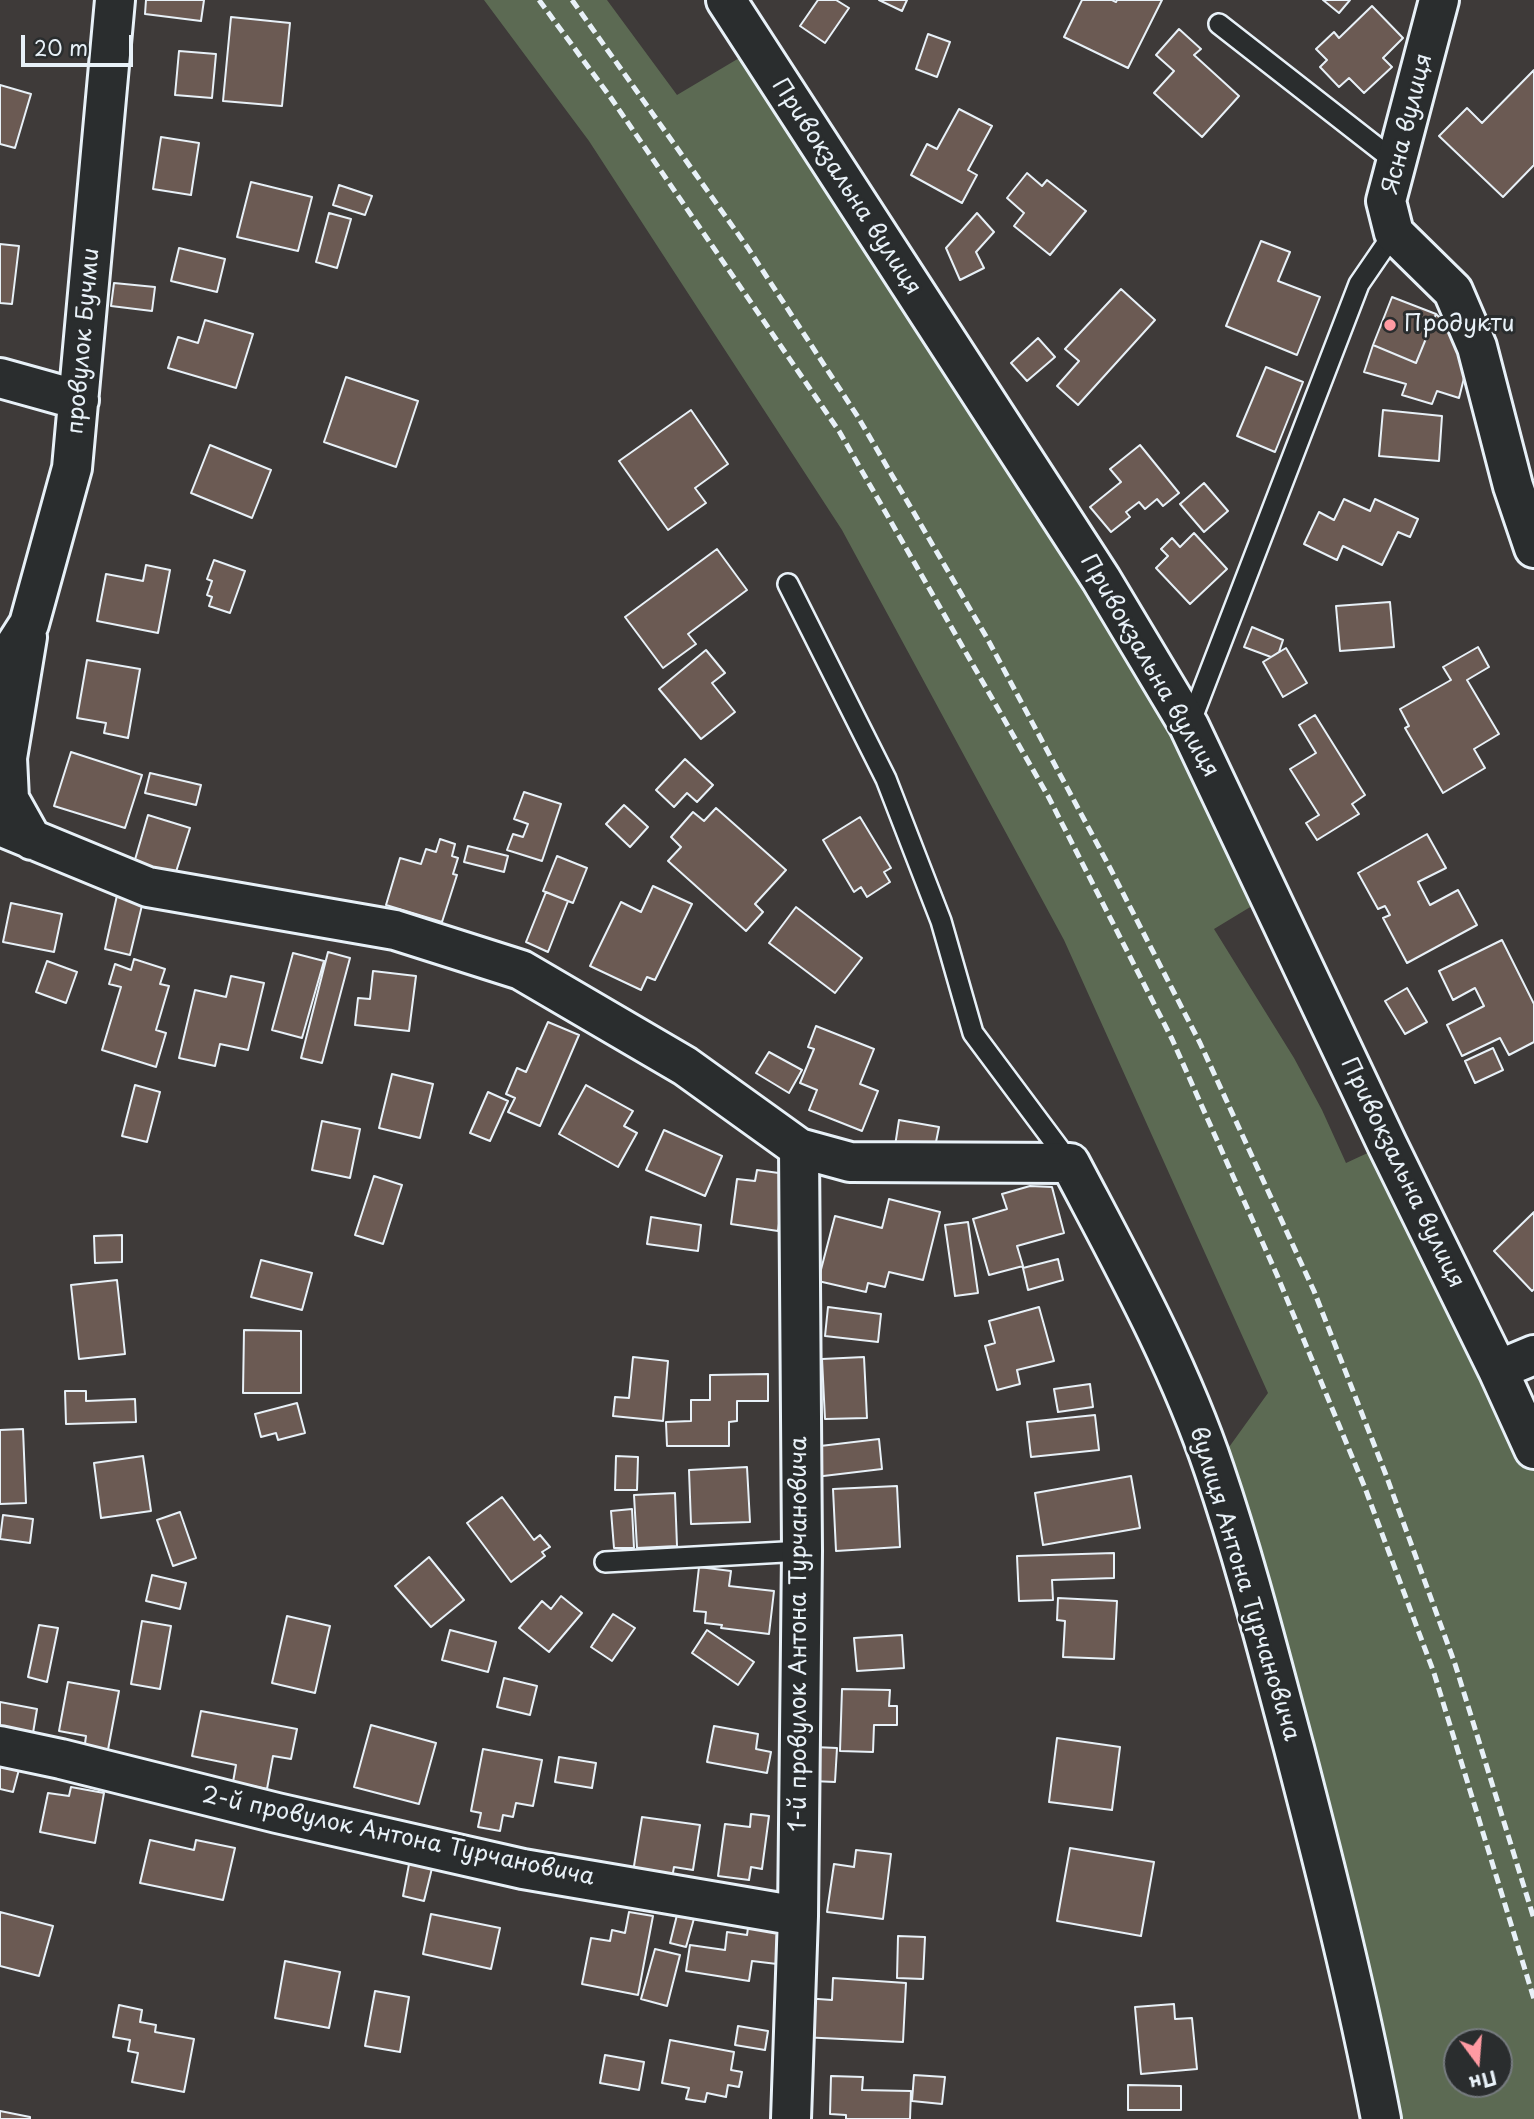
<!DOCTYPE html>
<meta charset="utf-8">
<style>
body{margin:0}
#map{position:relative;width:1534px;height:2119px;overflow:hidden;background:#3e3a39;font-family:"Playpen Sans",sans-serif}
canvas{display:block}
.north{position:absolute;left:1443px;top:2028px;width:70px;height:70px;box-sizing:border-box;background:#2a2d2e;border:2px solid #767b7f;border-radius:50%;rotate:164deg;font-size:19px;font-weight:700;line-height:28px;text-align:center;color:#e8f1f8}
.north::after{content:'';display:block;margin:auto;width:24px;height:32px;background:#ff9aa2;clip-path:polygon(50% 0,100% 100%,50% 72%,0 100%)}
.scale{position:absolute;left:21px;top:35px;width:112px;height:32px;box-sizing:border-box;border:4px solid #e8f1f8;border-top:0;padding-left:9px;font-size:21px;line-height:24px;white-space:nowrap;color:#e8f1f8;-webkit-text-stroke:5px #2a2d2e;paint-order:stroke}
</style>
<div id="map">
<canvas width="1534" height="2119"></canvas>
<div class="north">Пн</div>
<div class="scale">20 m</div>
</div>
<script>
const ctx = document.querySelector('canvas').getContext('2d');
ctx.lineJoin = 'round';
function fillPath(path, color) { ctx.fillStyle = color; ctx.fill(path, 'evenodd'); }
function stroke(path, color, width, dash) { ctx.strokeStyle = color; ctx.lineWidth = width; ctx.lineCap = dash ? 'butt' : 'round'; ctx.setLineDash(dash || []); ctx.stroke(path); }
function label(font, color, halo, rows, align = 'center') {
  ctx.font = font + ' "Playpen Sans",sans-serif'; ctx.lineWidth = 6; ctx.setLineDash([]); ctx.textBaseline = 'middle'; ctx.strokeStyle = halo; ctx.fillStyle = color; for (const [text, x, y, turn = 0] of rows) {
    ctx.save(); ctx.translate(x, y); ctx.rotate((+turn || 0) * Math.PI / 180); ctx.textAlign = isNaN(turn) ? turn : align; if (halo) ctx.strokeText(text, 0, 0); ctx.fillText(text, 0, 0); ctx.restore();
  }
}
fillPath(new Path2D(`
 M484,0H607L677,95L756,48L1101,579L1270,895L1214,929L1294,1058L1322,1110L1346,1163L1387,1144L1534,1449V2119H1381L1214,1468L1268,1393L1064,940L842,530L589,141ZM1457,2042H1499V2084H1457Z`), '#5c6a53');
const building = new Path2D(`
 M146,0H204L201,21L145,14Z
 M818,0H836L849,8L825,43L800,26Z
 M879,0H907L902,11Z
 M1082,0H1112L1116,2L1117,0H1162L1128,68L1064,37Z
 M1323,0H1350L1339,13Z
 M1372,6L1403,38L1383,58L1392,67L1364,93L1349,78L1339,87L1320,67L1327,60L1316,49L1334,32L1339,38Z
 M231,17L290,23L282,106L223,101Z
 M1179,29L1201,49L1194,55L1239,96L1202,137L1154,93L1174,71L1156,55Z
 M928,34L950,42L937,77L916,69Z
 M179,51L216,54L212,98L175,95Z
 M1534,70V165L1503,197L1439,136L1467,108L1482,123Z
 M0,85L31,94L15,148L0,144Z
 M959,109L992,126L968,170L977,175L962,203L911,175L927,144L937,149Z
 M161,137L199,143L191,195L153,189Z
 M1027,173L1042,186L1047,180L1086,211L1050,255L1014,226L1024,213L1007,198Z
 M251,182L312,197L298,251L237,237Z
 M339,185L372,196L365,215L333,205Z
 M329,213L351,219L337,268L316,262Z
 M977,213L994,232L976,252L984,268L960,280L946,248Z
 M1261,241L1290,252L1278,281L1320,297L1297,355L1226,326Z
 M0,244L19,246L12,304L0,303Z
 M179,248L225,259L217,292L171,281Z
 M114,283L155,287L152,311L111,306Z
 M1121,289L1155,320L1078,405L1057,386L1079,361L1065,349Z
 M1392,297L1436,314L1416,363L1373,345Z
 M1436,314L1454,332L1471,377L1464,378L1459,398L1437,391L1432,404L1402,395L1406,384L1364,372L1373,345L1416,363Z
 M205,320L253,334L236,388L168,368L178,337L198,343Z
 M1038,338L1055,357L1027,381L1011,363Z
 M1266,367L1303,382L1275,452L1237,436Z
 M346,377L418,401L396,467L324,442Z
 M691,410L728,464L695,488L706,503L668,530L619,461Z
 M1383,410L1442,416L1439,461L1379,456Z
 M210,445L271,470L252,518L191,493Z
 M1140,445L1179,493L1163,506L1157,499L1145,509L1139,502L1126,512L1130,517L1111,532L1090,507L1121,482L1110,469Z
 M1204,483L1228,511L1204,532L1180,504Z
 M1344,499L1370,511L1375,499L1418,519L1410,537L1398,532L1382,565L1343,546L1337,560L1304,544L1319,512L1334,520Z
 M1194,533L1227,569L1190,604L1156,568L1168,556L1161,549L1172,538L1180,547Z
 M717,549L747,590L688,634L696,644L663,668L625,617Z
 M214,560L245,571L230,613L209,606L212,597L207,595L212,581L207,579Z
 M146,565L170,570L158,633L97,621L106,574L143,581Z
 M1390,602L1394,647L1340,651L1336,606Z
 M1252,627L1283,640L1279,652L1271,657L1244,647Z
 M1478,647L1489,667L1467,680L1499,734L1474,749L1485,768L1443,793L1405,728L1409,726L1400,709L1451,680L1443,667Z
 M1286,648L1307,683L1283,697L1263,662Z
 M706,650L725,673L712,683L735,712L701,739L659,689Z
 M87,660L140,669L128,738L104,733L106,723L77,718Z
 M1315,715L1365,795L1352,804L1359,814L1317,840L1306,823L1319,815L1290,769L1316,753L1299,725Z
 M71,752L142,775L125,828L54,806Z
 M685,759L713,785L697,802L687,793L674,807L656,790Z
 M150,773L201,785L196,805L145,793Z
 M524,792L561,804L542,861L507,850L513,834L523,837L528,824L514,819Z
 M624,805L648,827L630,847L606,824Z
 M716,808L786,870L755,904L763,912L746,931L668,861L681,847L671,837L693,812L704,821Z
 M148,815L190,828L175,875L134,863Z
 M860,817L891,868L884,872L890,882L867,897L861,887L854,892L823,840Z
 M1427,834L1446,868L1418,882L1430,905L1458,890L1477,925L1407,963L1383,918L1390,915L1385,906L1378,909L1358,873Z
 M440,839L455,844L452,856L458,858L453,874L457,875L442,922L386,905L400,858L421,864L426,849L436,852Z
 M468,846L508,856L504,872L464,862Z
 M557,856L587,868L573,903L543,891Z
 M653,886L692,904L655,980L647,977L641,990L590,966L621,902L641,912Z
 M118,891L144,897L130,955L105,949Z
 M546,892L568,901L548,952L526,942Z
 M11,903L62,914L54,952L3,942Z
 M796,907L862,958L835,993L769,943Z
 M1502,940L1534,1004V1042L1509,1055L1500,1038L1462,1056L1447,1025L1484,1006L1475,988L1453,1000L1439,971Z
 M328,952L350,958L322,1063L301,1058Z
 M293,953L324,961L302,1038L272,1030Z
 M134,959L165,969L160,984L169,986L156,1030L166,1033L156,1067L102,1050L121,987L109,984L115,964L131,970Z
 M47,961L77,972L66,1003L36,992Z
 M373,971L416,976L409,1031L355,1025L358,998L370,999Z
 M231,976L264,983L248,1050L220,1044L215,1066L179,1058L195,990L226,997Z
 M1407,988L1427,1022L1405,1034L1385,1001Z
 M548,1022L579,1035L540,1126L508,1112L515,1098L506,1094L517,1068L526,1072Z
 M816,1026L874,1049L860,1084L878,1091L862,1131L809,1110L817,1090L800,1083L814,1049L808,1047Z
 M1493,1048L1503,1070L1475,1083L1465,1061Z
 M769,1052L802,1070L789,1093L756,1073Z
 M392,1074L433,1084L420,1138L379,1128Z
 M135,1085L160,1092L147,1142L122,1136Z
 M586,1085L633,1111L624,1126L637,1133L618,1167L559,1134Z
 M488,1092L508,1101L490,1141L470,1133Z
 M899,1120L939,1127L934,1152L895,1146Z
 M322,1121L360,1129L350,1178L312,1170Z
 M664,1130L722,1156L705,1196L646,1170Z
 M757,1170L786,1174L778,1231L731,1224L737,1179L755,1181Z
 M374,1176L402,1185L383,1244L355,1235Z
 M1030,1186L1052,1187L1064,1233L1017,1246L1023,1266L989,1275L973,1219L1007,1209L1002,1194Z
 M889,1199L940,1212L923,1280L889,1272L885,1287L868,1283L866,1292L818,1281L835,1216L882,1228Z
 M1534,1212V1289L1532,1291L1494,1251Z
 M651,1217L701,1225L698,1251L647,1244Z
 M968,1222L978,1293L955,1296L945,1225Z
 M122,1235V1262L95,1263L94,1236Z
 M1058,1259L1063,1280L1028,1290L1023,1268Z
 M261,1260L312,1273L302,1310L251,1297Z
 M117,1280L125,1354L79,1359L71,1285Z
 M828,1307L881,1314L878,1342L825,1336Z
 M1039,1307L1054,1361L1017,1370L1020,1384L997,1390L985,1346L995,1343L989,1321Z
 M244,1330L301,1331V1393H243Z
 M633,1357L668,1361L663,1421L613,1416L615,1397L629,1398Z
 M864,1357L867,1418L825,1419L822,1359Z
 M768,1374V1401H737V1421L729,1422V1446H667L666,1422L691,1421V1400H710V1375Z
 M1090,1384L1093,1407L1058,1412L1054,1389Z
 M65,1391H86V1401L135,1399L136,1422L66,1424Z
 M297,1403L305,1433L278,1440L276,1433L261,1437L255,1414Z
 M1095,1415L1099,1450L1031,1457L1027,1422Z
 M23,1429L26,1503L0,1504V1430Z
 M879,1439L882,1469L815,1477L812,1447Z
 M143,1456L151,1511L101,1518L94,1463Z
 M616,1456L638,1457L637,1490H615Z
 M747,1467L750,1522L691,1524L689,1470Z
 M1131,1476L1140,1528L1043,1545L1035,1493Z
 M897,1486L900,1547L836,1551L833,1489Z
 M675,1493L677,1546L637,1548L634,1495Z
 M502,1497L534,1540L540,1535L550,1547L542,1552L545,1556L511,1582L467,1523Z
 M632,1509L634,1548H614L611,1511Z
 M180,1512L196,1558L173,1566L157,1520Z
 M3,1515L33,1519L30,1543L0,1539Z
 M1114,1553V1578L1052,1580L1053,1600L1019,1601L1017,1556Z
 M429,1557L464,1600L431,1627L395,1586Z
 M699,1567L731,1571L729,1586L774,1591L769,1634L721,1628L722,1625L705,1623L706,1612L694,1611Z
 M152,1575L186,1583L180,1609L146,1601Z
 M561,1596L582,1613L549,1652L519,1628L542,1601L551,1609Z
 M1058,1598L1117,1601L1114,1659L1063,1657L1065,1621L1057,1620Z
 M613,1614L635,1628L612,1661L591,1647Z
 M287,1616L330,1626L315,1693L272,1683Z
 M142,1621L171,1626L160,1689L131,1684Z
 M39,1625L58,1628L47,1682L28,1677Z
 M450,1630L496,1642L488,1672L442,1660Z
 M707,1630L754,1662L738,1685L692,1653Z
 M902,1635L904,1668L857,1671L854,1638Z
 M504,1678L537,1686L530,1715L497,1707Z
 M68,1682L119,1691L107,1755L84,1751L86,1736L59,1731Z
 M842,1689L890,1690L889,1706H897V1725H874L873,1752L840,1751Z
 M0,1702L37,1709L32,1739L0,1733Z
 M201,1711L297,1729L291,1759L273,1756L267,1789L233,1782L236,1765L192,1756Z
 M371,1725L436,1743L419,1804L354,1787Z
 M714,1726L758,1734L756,1749L771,1752L767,1773L707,1762Z
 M1057,1738L1120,1747L1112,1810L1049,1802Z
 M814,1747L837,1748L835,1782L812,1781Z
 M483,1749L542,1760L533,1806L516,1803L513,1817L503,1815L500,1831L478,1827L481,1813L471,1811Z
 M0,1756L21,1762L13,1792L0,1789Z
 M559,1757L596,1763L592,1788L555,1782Z
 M71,1787L104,1793L95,1843L40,1832L48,1793L69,1796Z
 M751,1814L769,1816L762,1869L751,1867L749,1880L718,1876L725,1824L750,1827Z
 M642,1817L700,1825L693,1870L674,1867L672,1878L633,1872Z
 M150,1840L194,1850L196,1840L235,1848L223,1900L140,1883Z
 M1070,1848L1154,1862L1141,1936L1057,1921Z
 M856,1850L891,1854L883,1919L827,1912L834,1864L854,1867Z
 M410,1859L433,1864L424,1901L403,1896Z
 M678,1911L695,1915L686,1947L670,1943Z
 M0,1912L53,1926L39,1976L0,1966Z
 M629,1912L653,1916L638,1995L582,1984L591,1938L610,1941L612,1930L625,1933Z
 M431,1914L500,1928L491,1969L423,1954Z
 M750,1914L782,1934L777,1964L752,1961L749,1981L686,1971L690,1945L725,1950L727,1932L747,1935Z
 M898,1936L925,1937L923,1979L897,1978Z
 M655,1949L680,1955L667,2006L641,1999Z
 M285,1961L340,1972L329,2028L275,2018Z
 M833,1978L906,1983L903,2042L801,2037L804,1998L832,2000Z
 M375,1991L409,1997L400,2052L365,2046Z
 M1174,2004L1175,2019L1192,2018L1197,2069L1141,2074L1135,2007Z
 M119,2005L142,2010L140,2022L156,2025L155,2032L194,2039L184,2092L132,2082L138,2053L128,2051L130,2040L113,2037Z
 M738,2026L768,2031L765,2050L735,2045Z
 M670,2040L734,2052L731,2070L742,2072L739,2087L728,2085L726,2097L707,2093L705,2102L686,2099L689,2088L662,2083Z
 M605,2055L644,2062L639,2090L600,2083Z
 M914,2075L945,2077L942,2104L912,2101Z
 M831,2076L863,2077L862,2090L911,2091L910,2119H846V2115L830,2114Z
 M1128,2085L1181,2086V2110H1128Z
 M0,2111L30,2117V2119H0Z`);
fillPath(building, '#6b5a53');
stroke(building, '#e8f1f8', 2);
const lane = new Path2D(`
 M1219,24L1397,163
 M788,584L886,779L941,921L973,1033L1070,1163
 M1189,726L1359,284L1394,233
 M605,1562L802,1551`);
const street = new Path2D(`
 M1439,0L1386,201L1394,233L1453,291L1477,347L1513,486L1534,548
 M0,378L79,400
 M27,637L7,758L9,799L32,840
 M0,669L29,624L72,468L115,0
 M0,826L148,887L395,930L521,970L685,1066L799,1148L850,1162L1070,1163C1122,1262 1178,1362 1214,1469C1245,1560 1269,1655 1294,1748C1326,1871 1357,1994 1381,2119
 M0,1746L61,1759L277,1813L523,1869L798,1916
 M791,2119L798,1916L802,1551L799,1148`);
const secondary = new Path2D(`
 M726,0L1101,579L1189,726L1387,1144L1498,1370L1534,1449
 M1498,1370L1534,1355`);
stroke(lane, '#e8f1f8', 24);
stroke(street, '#e8f1f8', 44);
stroke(secondary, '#e8f1f8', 44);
stroke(lane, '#2a2d2e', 19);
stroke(street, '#2a2d2e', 38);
stroke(secondary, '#2a2d2e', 38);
stroke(new Path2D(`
 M539,0L611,98L839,431L1048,796L1172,1039L1277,1275L1365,1488L1434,1673L1534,1999
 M572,0L748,248L858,417L987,638L1109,866L1200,1043L1314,1291L1386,1475L1455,1664L1534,1919`), '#e8f1f8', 5, [10, 5]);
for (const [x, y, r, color] of [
 [1390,325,7,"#ff9aa2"]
]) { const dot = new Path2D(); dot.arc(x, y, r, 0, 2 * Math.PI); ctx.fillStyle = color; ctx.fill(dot); stroke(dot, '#2a2d2e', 2.5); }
label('23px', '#e8f1f8', '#2a2d2e', [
 ["Ясна вулиця",1408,124,-76],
 ["Привокзальна вулиця",846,187,57],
 ["провулок Бучми",84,341,-85],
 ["Привокзальна вулиця",1149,666,60],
 ["Привокзальна вулиця",1402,1173,64],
 ["вулиця Антона Турчановича",1244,1584,73],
 ["1-й провулок Антона Турчановича",800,1634,-90],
 ["2-й провулок Антона Турчановича",398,1837,12]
]);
label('23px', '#e8f1f8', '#2a2d2e', [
 ["Продукти",1404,325]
], 'left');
</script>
